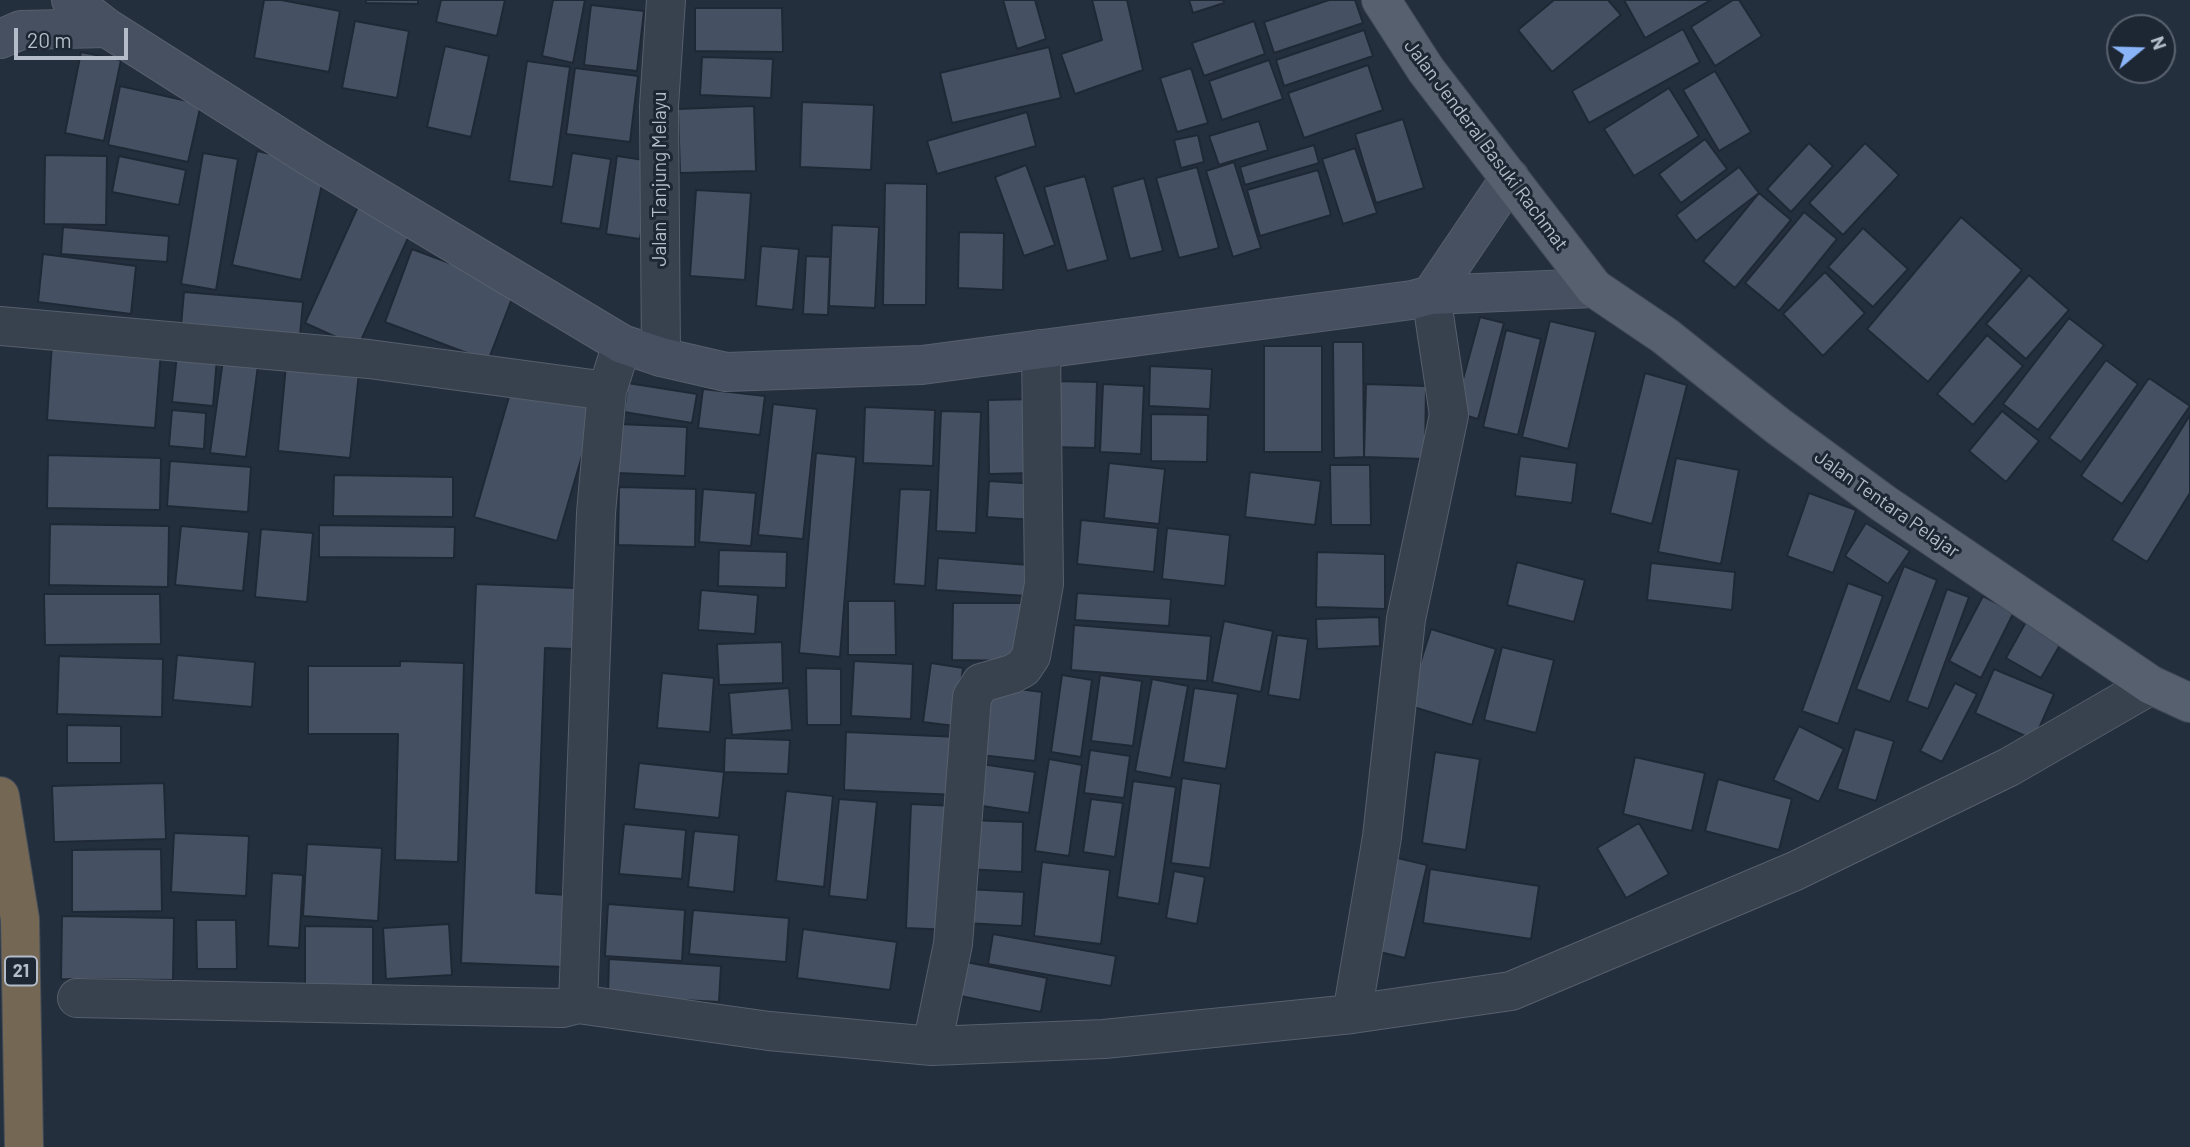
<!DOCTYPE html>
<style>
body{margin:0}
#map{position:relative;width:2190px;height:1147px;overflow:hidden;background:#242f3e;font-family:Barlow,sans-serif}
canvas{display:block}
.north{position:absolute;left:2106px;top:14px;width:70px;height:70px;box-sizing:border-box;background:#1d2633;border:2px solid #59626f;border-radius:50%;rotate:71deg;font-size:19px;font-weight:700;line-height:28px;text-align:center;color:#b4bcc9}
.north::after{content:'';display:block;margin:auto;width:24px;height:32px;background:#8ab4f8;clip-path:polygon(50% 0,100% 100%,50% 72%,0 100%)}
.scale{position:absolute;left:14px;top:28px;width:114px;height:32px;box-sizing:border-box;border:4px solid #b4bcc9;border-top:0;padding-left:9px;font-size:21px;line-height:24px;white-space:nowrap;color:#b4bcc9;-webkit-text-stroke:5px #1d2633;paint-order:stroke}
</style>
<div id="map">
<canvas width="2190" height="1147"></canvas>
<div class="north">N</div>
<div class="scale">20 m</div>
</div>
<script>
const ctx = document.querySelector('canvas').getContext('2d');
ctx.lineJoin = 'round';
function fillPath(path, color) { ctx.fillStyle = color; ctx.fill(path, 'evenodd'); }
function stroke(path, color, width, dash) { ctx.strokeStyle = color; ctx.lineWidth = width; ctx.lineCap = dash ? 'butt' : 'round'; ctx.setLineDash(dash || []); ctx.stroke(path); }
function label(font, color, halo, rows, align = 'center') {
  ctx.font = font + ' Barlow,sans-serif'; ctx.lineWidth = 6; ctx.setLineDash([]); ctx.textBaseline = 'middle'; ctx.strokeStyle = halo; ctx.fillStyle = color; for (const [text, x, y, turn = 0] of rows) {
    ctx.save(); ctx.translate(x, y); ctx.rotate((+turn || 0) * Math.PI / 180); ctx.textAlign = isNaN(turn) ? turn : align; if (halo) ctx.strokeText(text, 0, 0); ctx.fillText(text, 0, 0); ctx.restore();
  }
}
const building = new Path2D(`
 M264,0H281L340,11L329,72L254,58Z
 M366,0H418V4L366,3Z
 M441,0H505L497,36L436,22Z
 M553,0H585L573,63L542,56Z
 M1003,0H1035L1046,39L1017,49Z
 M1092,0H1127L1143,70L1075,94L1061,54L1102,40Z
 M1189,0H1223L1224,3L1193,13Z
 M1329,0H1355L1363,23L1274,53L1264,22Z
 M1554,0H1608L1621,15L1552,72L1518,30Z
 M1624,0H1711L1645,38Z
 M1733,0H1739L1762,36L1715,66L1691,27Z
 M591,5L644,11L637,71L584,65Z
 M695,8H782L783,52L695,51Z
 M355,21L409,31L397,98L342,88Z
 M1254,21L1265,54L1204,76L1192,43Z
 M1683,29L1700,62L1589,123L1572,91Z
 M1364,30L1373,56L1284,86L1276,60Z
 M445,46L489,56L471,137L427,127Z
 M1049,47L1061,98L952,123L940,73Z
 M81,52L121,60L104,141L65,133Z
 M702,57L773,59L771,98L700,95Z
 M1269,60L1283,99L1222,120L1209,81Z
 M527,61L570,67L553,187L509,181Z
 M1368,65L1383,110L1304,138L1288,93Z
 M575,68L638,76L630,142L566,134Z
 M1191,68L1208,123L1177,132L1160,78Z
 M1715,71L1751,132L1719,151L1683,90Z
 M120,86L201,104L188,162L108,145Z
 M1669,88L1699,136L1634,176L1604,129Z
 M802,102L874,105L871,170L800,167Z
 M754,106L756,171L680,173L678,109Z
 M1027,112L1036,146L937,174L927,141Z
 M1403,119L1424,188L1376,203L1355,134Z
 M1259,121L1268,150L1219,165L1209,136Z
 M1198,135L1204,162L1181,168L1174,140Z
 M1705,139L1727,169L1681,203L1659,174Z
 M1809,143L1833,166L1791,212L1767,189Z
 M1865,143L1899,175L1843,235L1809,203Z
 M1314,145L1319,163L1245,185L1240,167Z
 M1355,148L1377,213L1343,224L1322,159Z
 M257,151L326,166L301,280L232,265Z
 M203,153L238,159L216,290L181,284Z
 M572,153L611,159L600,229L561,223Z
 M45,155L107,156L106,225L44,224Z
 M119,156L186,170L179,205L112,192Z
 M617,156L651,161L640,239L606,234Z
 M1234,162L1261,248L1233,257L1206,171Z
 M1026,165L1055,245L1024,256L995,177Z
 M1197,167L1219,248L1179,258L1156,178Z
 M1739,167L1759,193L1696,241L1676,215Z
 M1318,170L1331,215L1260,236L1247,190Z
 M1085,176L1108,260L1067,271L1044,187Z
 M1144,178L1163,251L1130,259L1112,187Z
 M885,183L927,184L926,305H883Z
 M696,190L751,193L745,280L690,276Z
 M1759,193L1791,220L1735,288L1703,261Z
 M361,200L414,225L358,347L305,323Z
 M1804,212L1837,239L1779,311L1745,283Z
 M1961,217L2022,270L1928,382L1867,329Z
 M832,225L879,227L875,308L829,306Z
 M63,227L169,236L167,262L61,254Z
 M1863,228L1908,269L1873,307L1828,267Z
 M959,232L1004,233L1003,290L958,288Z
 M761,246L799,249L793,310L756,306Z
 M412,249L516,288L488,361L385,322Z
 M43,254L136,266L131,314L38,302Z
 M806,256L830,257L828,315L803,314Z
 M1825,272L1865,313L1823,356L1783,314Z
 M2029,275L2069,310L2026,359L1986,324Z
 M184,292L303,302L300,336L181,326Z
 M1480,317L1504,323L1478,419L1454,412Z
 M2069,318L2104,345L2038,430L2003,404Z
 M1550,321L1596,332L1568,449L1522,437Z
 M1506,330L1541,339L1518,435L1483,427Z
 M1987,335L2023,366L1973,425L1937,394Z
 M1333,342H1363L1364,457L1334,458Z
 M52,343L161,351L155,428L47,420Z
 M1264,346H1322V452H1264Z
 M224,353L259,358L246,457L210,453Z
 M177,355L217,358L213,406L172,402Z
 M2106,360L2138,384L2081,462L2049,438Z
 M286,365L359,372L350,458L278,451Z
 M1150,366L1212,369L1210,409L1149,406Z
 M1645,373L1687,385L1652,524L1610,513Z
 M2149,378L2190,406L2122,504L2081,476Z
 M1053,381L1097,382L1095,448L1051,447Z
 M513,383L596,408L557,541L474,517Z
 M628,383L697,394L692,423L624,412Z
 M1103,384L1144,386L1141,454L1100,452Z
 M1366,384L1426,386L1425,459L1364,457Z
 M703,389L765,396L760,435L698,428Z
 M1034,399L1035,473L989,474L988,400Z
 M773,404L817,409L803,539L758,535Z
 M865,407L935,410L933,466L863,463Z
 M172,410L206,413L204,449L169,446Z
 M941,411L981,412L976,533L936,531Z
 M2002,411L2039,441L2006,482L1969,451Z
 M1151,414L1208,415L1207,462L1151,461Z
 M2190,415V493L2147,562L2112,540Z
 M619,424L687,427L685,476L618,473Z
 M816,453L856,457L840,657L799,653Z
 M48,455L161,458L160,510L47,508Z
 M1520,456L1577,463L1572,503L1515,496Z
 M1676,458L1739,470L1721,564L1658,552Z
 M170,461L251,467L248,512L167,506Z
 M1109,463L1165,469L1159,524L1104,518Z
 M1330,465H1370L1371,525H1331Z
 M1250,472L1321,481L1315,525L1245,517Z
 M334,475L453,477V517L333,516Z
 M989,481L1038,484L1036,520L987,517Z
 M619,487L696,489L695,547L618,545Z
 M703,489L756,493L751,546L699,542Z
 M900,489L931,490L925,586L894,584Z
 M1809,493L1856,510L1833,573L1787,556Z
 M1081,520L1158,528L1154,572L1077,564Z
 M1866,523L1910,551L1888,584L1845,556Z
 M50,524L169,526L168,587L49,585Z
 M319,525L455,527L454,558L319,557Z
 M181,526L249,532L243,591L175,585Z
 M1167,528L1230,535L1225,586L1162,579Z
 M261,529L313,533L307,602L255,597Z
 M719,550L787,552L786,588L718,586Z
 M1317,552L1385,554V609L1316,607Z
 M938,558L1029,565L1027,596L936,590Z
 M1517,562L1585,580L1574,622L1507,605Z
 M1651,563L1735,572L1732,610L1647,600Z
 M1904,566L1937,580L1890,702L1856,689Z
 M1848,583L1883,596L1838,724L1802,711Z
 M476,584L576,588L573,649L545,648L536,893L567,895L565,967L461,963Z
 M1947,589L1969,597L1928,709L1907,701Z
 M701,590L758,595L755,634L698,630Z
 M1077,593L1171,599L1169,626L1075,620Z
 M44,594H160L161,644L45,645Z
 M1983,596L2014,612L1981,678L1949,661Z
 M848,601H895L896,655H848Z
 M953,603H1021V661L952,660Z
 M2032,611L2068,631L2041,678L2006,658Z
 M1379,617L1380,646L1317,649L1316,619Z
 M1224,621L1273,631L1261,692L1212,682Z
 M1074,625L1211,636L1207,681L1071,670Z
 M1431,629L1496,649L1472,725L1407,705Z
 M1277,635L1308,639L1300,700L1268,695Z
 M782,642L783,683L719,685L717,644Z
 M1502,647L1554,660L1536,733L1484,720Z
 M177,655L255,662L252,707L173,700Z
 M59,656L163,659L162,717L57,714Z
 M400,661L464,663L458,862L395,860L398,734H308V666H400Z
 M854,661L913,664L911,719L851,716Z
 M931,663L963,668L955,726L923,722Z
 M806,668L841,669V725H807Z
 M1994,669L2054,694L2034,740L1975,713Z
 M662,673L714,678L710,732L657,728Z
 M1062,675L1092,680L1081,757L1051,752Z
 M1100,675L1142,681L1133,746L1091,741Z
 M1152,679L1188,686L1171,778L1135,771Z
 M1955,683L1977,694L1942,762L1920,751Z
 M988,685L1042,692L1035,761L980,755Z
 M789,688L792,730L732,735L729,693Z
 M1194,688L1238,694L1226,769L1183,762Z
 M67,725L121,726V763H67Z
 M1799,726L1844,749L1819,802L1773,780Z
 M1855,729L1894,741L1876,801L1837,789Z
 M846,732L959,737L957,795L844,790Z
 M725,738L790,740L788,774L724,772Z
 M1090,750L1130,756L1124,798L1084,793Z
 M1435,752L1480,759L1466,850L1422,843Z
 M1635,757L1705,773L1692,831L1623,814Z
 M1049,759L1082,765L1069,856L1035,851Z
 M639,763L724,772L719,818L634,809Z
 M975,763L1035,772L1029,813L969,804Z
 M1182,778L1221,784L1210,868L1171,863Z
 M1718,779L1792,799L1779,850L1705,831Z
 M1133,781L1176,787L1159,904L1117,897Z
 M164,783L166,839L54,842L52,786Z
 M786,791L833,796L824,887L776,881Z
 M839,799L877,802L867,900L829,896Z
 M1091,799L1123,803L1115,857L1083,852Z
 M911,804L956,806L951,930L906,928Z
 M968,820L1023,822L1022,872L966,869Z
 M1639,823L1669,874L1626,898L1597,848Z
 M624,824L686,830L682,879L619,874Z
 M694,831L739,835L734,892L688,887Z
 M174,833L249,836L246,896L171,892Z
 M307,844L382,848L378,921L303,916Z
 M161,849L162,911L72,912V850Z
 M1389,856L1427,865L1405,958L1367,949Z
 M1042,862L1110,870L1101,944L1034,936Z
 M1430,869L1539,886L1531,939L1423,923Z
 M1174,871L1205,877L1197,924L1166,918Z
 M272,873L303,875L299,948L268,946Z
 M966,889L1024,892L1022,926L964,923Z
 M608,904L685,910L682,961L605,956Z
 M693,910L789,918L786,962L689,954Z
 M62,916L174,918L173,980L61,979Z
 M196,920H236L237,969H197Z
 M449,924L452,975L386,979L383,928Z
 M305,926L373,927V987H305Z
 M803,929L897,942L890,990L797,978Z
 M993,934L1116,956L1111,986L988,964Z
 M609,959L721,966L719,1002L608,996Z
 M966,962L1047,978L1041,1012L960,996Z`);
fillPath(building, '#455162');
stroke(building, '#1f2835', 2);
const street = new Path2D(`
 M0,326L369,359L607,391
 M661,357L659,106L666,0
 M77,998L562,1008L578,1004L596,513L607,391L622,344
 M578,1004L769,1031L932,1046L1104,1039L1352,1014L1511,991L1795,871L2009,767L2151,685
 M1352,1014L1382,837L1406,619L1449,415L1431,295
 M932,1046L953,944L972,697L981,683L1012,674L1023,668L1031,656L1044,584L1041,349`);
const secondary = new Path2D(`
 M71,0L107,28L315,160L622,344L661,357L726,372L922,365L1412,300L1431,295L1594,288
 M0,39L21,30L107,28
 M1431,295L1510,178`);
const primary = new Path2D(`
 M1381,0L1426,70L1594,288L1665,336L1778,426L1883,503L2151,685L2190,703`);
const highway = new Path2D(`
 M0,796L20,919L24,1147`);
stroke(street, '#565f6c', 40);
stroke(secondary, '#565f6c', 40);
stroke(primary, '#414a57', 40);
stroke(highway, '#434c59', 40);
stroke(street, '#38414e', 38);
stroke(secondary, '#465061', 38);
stroke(primary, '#56606e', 38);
stroke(highway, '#746855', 38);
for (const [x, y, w] of [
 [21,971,32]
]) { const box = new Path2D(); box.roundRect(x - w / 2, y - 14.5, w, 29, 5); ctx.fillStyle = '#1d2633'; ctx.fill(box); stroke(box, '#b4bcc9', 2); }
label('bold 18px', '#b4bcc9', null, [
 ["21",21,971]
]);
label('19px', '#b4bcc9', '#1d2633', [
 ["Jalan Jenderal Basuki Rachmat",1486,145,53],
 ["Jalan Tanjung Melayu",660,179,-90],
 ["Jalan Tentara Pelajar",1887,504,35]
]);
</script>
